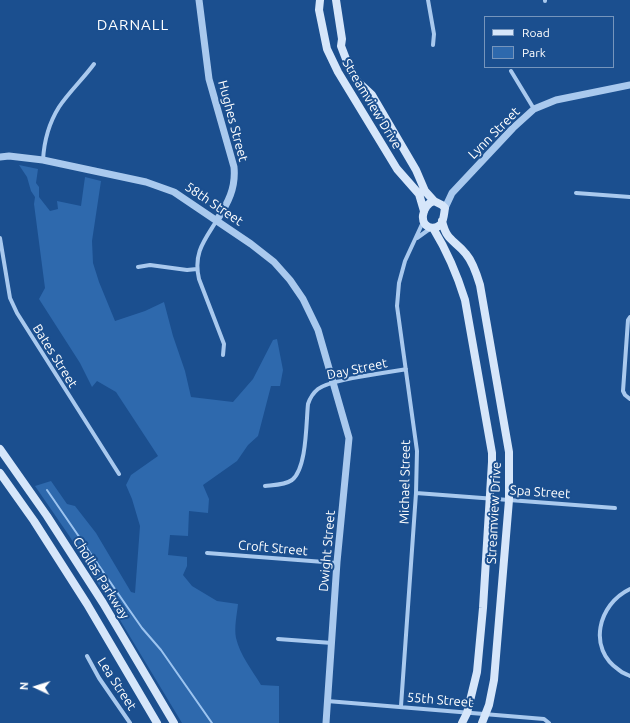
<!DOCTYPE html>
<style>
body{margin:0}
#map{position:relative;width:630px;height:723px;overflow:hidden;background:#1b4f8f;font-family:Ubuntu,sans-serif}
canvas{display:block}
.legend{position:absolute;left:484px;top:16px;width:130px;height:52px;box-sizing:border-box;background:#1b4f8f;border:1px solid #7695bc;margin:0;padding:5px 7px;list-style:none;font-size:12px;color:#fff}
.legend li{display:flex;align-items:center;gap:8px;height:20px}
.legend b{width:20px;border:1px solid #7695bc}
.north{position:absolute;left:16px;top:667px;width:40px;height:40px;-webkit-text-stroke:3px #1b4f8f;paint-order:stroke;rotate:274deg;font-size:11px;font-weight:700;line-height:16px;text-align:center;color:#fff}
.north::after{content:'';display:block;margin:auto;width:14px;height:18px;background:#fff;clip-path:polygon(50% 0,100% 100%,50% 72%,0 100%)}
</style>
<div id="map">
<canvas width="630" height="723"></canvas>
<ul class="legend">
<li><b style="height:5px;background:#d6e6fa"></b>Road</li>
<li><b style="height:11px;background:#2e69ad"></b>Park</li>
</ul>
<div class="north">N</div>
</div>
<script>
const ctx = document.querySelector('canvas').getContext('2d');
ctx.lineJoin = 'round';
function fillPath(path, color) { ctx.fillStyle = color; ctx.fill(path, 'evenodd'); }
function stroke(path, color, width, dash) { ctx.strokeStyle = color; ctx.lineWidth = width; ctx.lineCap = dash ? 'butt' : 'round'; ctx.setLineDash(dash || []); ctx.stroke(path); }
function label(font, color, halo, rows, align = 'center') {
  ctx.font = font + ' Ubuntu,sans-serif'; ctx.lineWidth = 4; ctx.setLineDash([]); ctx.textBaseline = 'middle'; ctx.strokeStyle = halo; ctx.fillStyle = color; for (const [text, x, y, turn = 0] of rows) {
    ctx.save(); ctx.translate(x, y); ctx.rotate((+turn || 0) * Math.PI / 180); ctx.textAlign = isNaN(turn) ? turn : align; if (halo) ctx.strokeText(text, 0, 0); ctx.fillText(text, 0, 0); ctx.restore();
  }
}
fillPath(new Path2D(`
 M19,165L38,169L36,183L39,187V197L50,211L58,209L57,201L81,206L85,177L101,181L92,241L93,263L99,282L115,321L145,311L164,302L173,336L185,371L191,397L233,402L253,379L273,340L277,339L283,370L280,386H271L258,436L248,445L237,461L203,485L209,499L208,513L189,511L188,536L170,535L168,555L187,557V566L183,575L192,586L217,601L238,604C237,614 234,627 236,638C240,655 252,670 261,685L279,686V723H182L70,537L35,486L51,481L67,504L75,506L96,533L131,592L135,593L140,526L132,499L126,485L131,475L158,456L116,392L97,381L92,387L80,363L39,299L45,288L34,204L35,197L31,191L27,177Z`), '#2e69ad');
stroke(new Path2D(`
 M47,490L128,608L142,628L161,650L212,723`), '#9cc4f0', 2);
stroke(new Path2D(`
 M428,0L434,34L433,45
 M545,0V1
 M511,71L534,109
 M43,160C44,142 49,123 59,107C69,92 83,79 94,64
 M576,193L630,197
 M217,220C204,241 193,253 199,279L224,344L223,355
 M0,238L10,298L17,313L119,474
 M417,238L431,228
 M138,267L150,265L187,270L197,269
 M630,317L628,320L623,391L625,395L630,399
 M265,486C274,485 285,485 292,480C307,468 306,423 308,404C310,398 313,393 318,389C331,379 388,373 406,369
 M416,493L615,508
 M207,553L337,563
 M630,589C598,604 587,649 619,670C622,673 626,674 630,676
 M278,639L332,643
 M87,656L99,678L130,723
 M327,701L544,719L549,723
 M401,706L416,493L417,451L397,306L399,283L405,261L423,222`), '#a9c9ee', 4);
stroke(new Path2D(`
 M199,0L209,79L234,167C236,188 228,203 217,220
 M0,157L9,156L43,160L146,182L174,192L251,244L274,262L290,280L303,299L318,330L349,438L337,562L326,723
 M445,208L452,193L513,128L534,109L556,100L630,85`), '#a9c9ee', 7);
stroke(new Path2D(`
 M320,0L319,10L327,49L338,72L397,169L419,194L424,211
 M336,0L342,39L341,46L346,59L357,81L372,95L416,170L425,191L434,201
 M434,201L442,205L445,208C444,213 444,220 441,224C439,226 436,228 433,228C417,227 422,204 434,201Z
 M442,221C447,242 454,239 466,254C473,262 477,275 480,285L509,452V500L494,680L489,705L482,723
 M433,228C447,251 457,274 465,300L492,453V462L483,608L477,672L467,713L462,723
 M0,449L47,516L103,603L174,723
 M0,473L34,521L87,604L157,723`), '#d6e6fa', 8);
label('13px', '#fff', '#1b4f8f', [
 ["Streamview Drive",372,104,59],
 ["Hughes Street",233,121,75],
 ["Lynn Street",494,133,-45],
 ["58th Street",214,204,34],
 ["Bates Street",55,356,58],
 ["Day Street",357,369,-12],
 ["Michael Street",405,482,-89],
 ["Spa Street",540,492,4],
 ["Streamview Drive",494,513,-87],
 ["Croft Street",273,548,5],
 ["Dwight Street",327,551,-85],
 ["Chollas Parkway",101,578,58],
 ["Lea Street",117,684,57],
 ["55th Street",440,700,5]
]);
ctx.letterSpacing = '1px';
label('15px', '#fff', '#1b4f8f', [
 ["DARNALL",133,25]
]);
ctx.letterSpacing = '0px';
</script>
